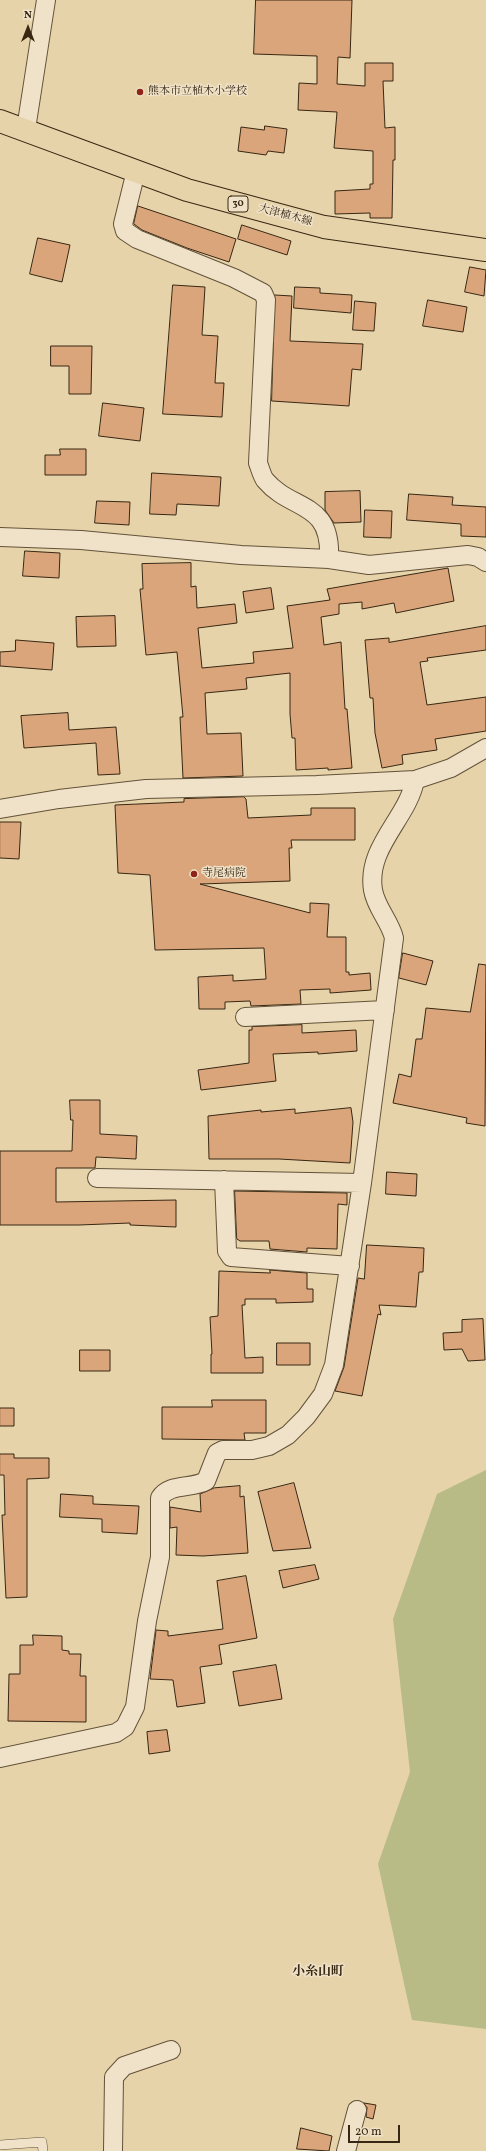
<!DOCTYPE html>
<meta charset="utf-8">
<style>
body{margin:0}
#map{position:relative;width:486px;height:2151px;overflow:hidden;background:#e7d3aa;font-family:Vollkorn,serif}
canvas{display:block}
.north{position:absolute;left:8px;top:8px;width:40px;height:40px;-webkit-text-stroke:3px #efe2c8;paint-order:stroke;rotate:0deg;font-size:11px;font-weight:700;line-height:16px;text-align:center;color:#372713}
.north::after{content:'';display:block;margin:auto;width:14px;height:18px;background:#372713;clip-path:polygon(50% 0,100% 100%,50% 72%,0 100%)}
.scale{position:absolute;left:348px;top:2125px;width:52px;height:18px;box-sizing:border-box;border:2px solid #372713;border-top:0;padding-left:5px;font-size:12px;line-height:14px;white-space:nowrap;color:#372713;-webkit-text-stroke:3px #efe2c8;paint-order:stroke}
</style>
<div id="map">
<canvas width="486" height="2151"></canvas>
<div class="north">N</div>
<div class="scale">20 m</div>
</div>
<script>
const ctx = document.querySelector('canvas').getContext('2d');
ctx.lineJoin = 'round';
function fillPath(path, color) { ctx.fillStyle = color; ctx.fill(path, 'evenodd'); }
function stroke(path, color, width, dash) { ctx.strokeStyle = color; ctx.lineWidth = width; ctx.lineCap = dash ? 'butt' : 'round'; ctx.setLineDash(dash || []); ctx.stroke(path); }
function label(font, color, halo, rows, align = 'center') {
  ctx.font = font + ' Vollkorn,"Noto Serif JP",serif'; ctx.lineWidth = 3; ctx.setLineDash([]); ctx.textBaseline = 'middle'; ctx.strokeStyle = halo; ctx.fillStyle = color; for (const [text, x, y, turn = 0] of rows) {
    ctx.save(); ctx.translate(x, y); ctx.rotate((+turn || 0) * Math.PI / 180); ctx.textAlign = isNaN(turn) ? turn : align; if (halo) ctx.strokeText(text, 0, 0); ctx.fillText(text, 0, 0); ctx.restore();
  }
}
fillPath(new Path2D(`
 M486,1470V2029L412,2020L378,1864L410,1772L393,1619L437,1494Z`), '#b9bb86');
const building = new Path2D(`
 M256,0H352L350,58L338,57L337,84L365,86V63H393V81H383L385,128L395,127V160H393L392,218H370V213L335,214V191L370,189V184H373V151L334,148L337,112L298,110L299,83L317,84V56L254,54Z
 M265,126L287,129L284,153L268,151L266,155L238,151L241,127L264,130Z
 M138,206L236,239L229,262L187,248L142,230L134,224Z
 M242,225L291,241L287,255L238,239Z
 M38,238L70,245L62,282L30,274Z
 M470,267L486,270L484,296L465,292Z
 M173,285L205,287L202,335L218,336L215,383H224L222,417L163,414Z
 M295,287L320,288V293L352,295L351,313L294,308Z
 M275,295L292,296L290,341L363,344L361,370L352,369L349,406L272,401Z
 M428,300L467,307L463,332L423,326Z
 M355,301L376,303L374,331L353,330Z
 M51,346H92L91,394H69V366H51Z
 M103,403L144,408L140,441L99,436Z
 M60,449H86V475H45V455H60Z
 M152,473L221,477L219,506L177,504L176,515L150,514Z
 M360,491L361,522L334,523L325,510V492Z
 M409,494L453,497L452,505L486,507V537L461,536V524L407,520Z
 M97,501L130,502L129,525L95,523Z
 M365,510L392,511L391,538L364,537Z
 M25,551L60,553L59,578L23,576Z
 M191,563V587L196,586L197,608L235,604L237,623L198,628L202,668L254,663L253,652L293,648L287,606L330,600L327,589L448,568L454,601L396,613L394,603L362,609V602L339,604V614L321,617L324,645L341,642L345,709H347L352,768L328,770V768L296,770L295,738H292L290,714V673L246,678L247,689L205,693L207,734L241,733L243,776L183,778L180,717H183L177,652L146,655L140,589H143L142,564Z
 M271,588L274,609L246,613L243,592Z
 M115,616L116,646L77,647L76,617Z
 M486,626V650L427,658L428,661L420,662L427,705L486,697V731L435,739L437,750L402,755L403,764L382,768L375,733L373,698H370L365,640L389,638V642Z
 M16,640L54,643L52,670L0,666V652L15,651Z
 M68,713L69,730L116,727L120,774L98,775L96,743L24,748L21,716Z
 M244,797L246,799L248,818L311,815V808H355V840H291L292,848H289L290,881L200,884L310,913V903L329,904L327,937H346V972H349V975L370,973L371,990L330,993V989L300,990L301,1004L251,1006L250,1001L225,1002V1009H199L198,977L233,975V981L266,979L264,948L155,950L150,875L118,873L115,805L184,802V799Z
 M0,822H21L19,859L0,858Z
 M403,953L433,961L426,985L399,978Z
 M479,964L486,965L485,1126L466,1123L467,1118L393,1103L399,1074L411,1077L416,1039H422L426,1008L470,1012Z
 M302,1025V1033L356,1030L357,1051L318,1054V1052L273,1054L276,1081L201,1090L198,1070L249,1063V1030H252V1027Z
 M70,1100H100V1134L137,1136L136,1159L96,1157L95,1168H56V1202L176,1200V1227L130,1225V1223L79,1225H0V1151H72L73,1120H71Z
 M351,1108L353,1122L350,1163L279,1159H209L208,1116L261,1110V1112L295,1109V1113Z
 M387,1172L417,1174L416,1196L386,1194Z
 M235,1191L347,1193V1205L338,1204L337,1249L307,1248V1252L270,1249L269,1241H240L237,1239Z
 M367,1245L424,1248L423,1272H419L416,1307L379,1305L381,1315L378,1314L362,1396L335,1391L344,1367L358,1278L364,1279Z
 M270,1270L307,1273V1289H313V1302L276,1303V1299H245V1305H242L245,1358L263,1357V1373H211V1354H212L210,1317L218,1316L219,1271L270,1273Z
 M483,1319L485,1360L468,1361L462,1349L444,1350L443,1333L462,1332V1320Z
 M277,1343H310V1365H277Z
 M80,1350H110V1371H80Z
 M212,1400H266V1433H244L245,1440L162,1439V1407H212Z
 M0,1408H14V1426H0Z
 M0,1454H14V1458H49V1478L27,1479V1597L6,1598L2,1515H5L4,1475H0Z
 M294,1483L311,1548L273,1551L258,1492Z
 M240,1486V1497L244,1496L248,1553L203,1556L176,1555L177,1527L170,1528V1507L201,1512L200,1494L214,1488Z
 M61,1494L93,1496V1504L139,1506L137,1534L102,1532V1519L60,1517Z
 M315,1565L319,1579L283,1588L279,1571Z
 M246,1576L257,1638L219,1645L222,1664L200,1667L205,1703L177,1707L173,1680L150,1679L156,1630L168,1631V1636L223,1629L217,1581Z
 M33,1635L62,1636V1650L69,1651V1654H81L80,1676H86V1722L8,1721L9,1674H20V1645H33Z
 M276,1665L282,1699L239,1706L233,1672Z
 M167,1730L170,1751L149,1754L147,1732Z
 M364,2103L376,2105L373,2119L366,2117L367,2108Z
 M301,2128L332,2136L329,2151L297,2149Z`);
fillPath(building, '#daa57a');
stroke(building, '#372713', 1);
const service = new Path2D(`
 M0,2145L42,2142L43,2151`);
const minor = new Path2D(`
 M26,129L46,0
 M136,171L123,224L125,231L137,239L234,278L263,293L266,300L258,463C260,468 262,476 265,480C292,512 332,500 329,559
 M0,537L81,540L241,555L329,559L369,565L468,555L478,557L486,562
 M0,809L59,799L146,789L317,785L415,780L451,768L486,748
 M245,1017L385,1010
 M97,1178L362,1183
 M224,1180L227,1251L231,1257L350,1266
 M0,1758L116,1733L125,1727L135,1707L147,1621L160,1557V1498C169,1483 192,1489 206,1481L217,1453L223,1450H252L269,1446L288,1435L306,1417L323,1394L334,1365L362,1183L394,938C390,921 376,908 373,890C366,847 408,818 415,780
 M113,2151L114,2077L124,2066L171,2050
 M346,2151L357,2110`);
const primary = new Path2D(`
 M0,121L187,190L324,227L486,250`);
stroke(service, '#635239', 10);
stroke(minor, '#635239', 20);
stroke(primary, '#372713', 24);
stroke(service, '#efe2c8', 9);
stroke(minor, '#efe2c8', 18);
stroke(primary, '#e7d3aa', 22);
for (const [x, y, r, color] of [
 [140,92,4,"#8f2418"],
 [194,874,4,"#8f2418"]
]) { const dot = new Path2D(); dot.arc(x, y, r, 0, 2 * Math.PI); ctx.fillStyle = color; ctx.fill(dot); stroke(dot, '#efe2c8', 1.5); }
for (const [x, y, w] of [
 [238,204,20]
]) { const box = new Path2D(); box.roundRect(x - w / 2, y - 8, w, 16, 3); ctx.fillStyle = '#efe2c8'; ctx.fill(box); stroke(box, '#372713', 1); }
label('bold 10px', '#372713', null, [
 ["30",238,204]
]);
label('11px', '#372713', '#efe2c8', [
 ["熊本市立植木小学校",148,92],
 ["寺尾病院",202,874]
], 'left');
label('11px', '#372713', '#efe2c8', [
 ["大津植木線",285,216,15]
]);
label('bold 13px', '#372713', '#efe2c8', [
 ["小糸山町",318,1973]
]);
</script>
